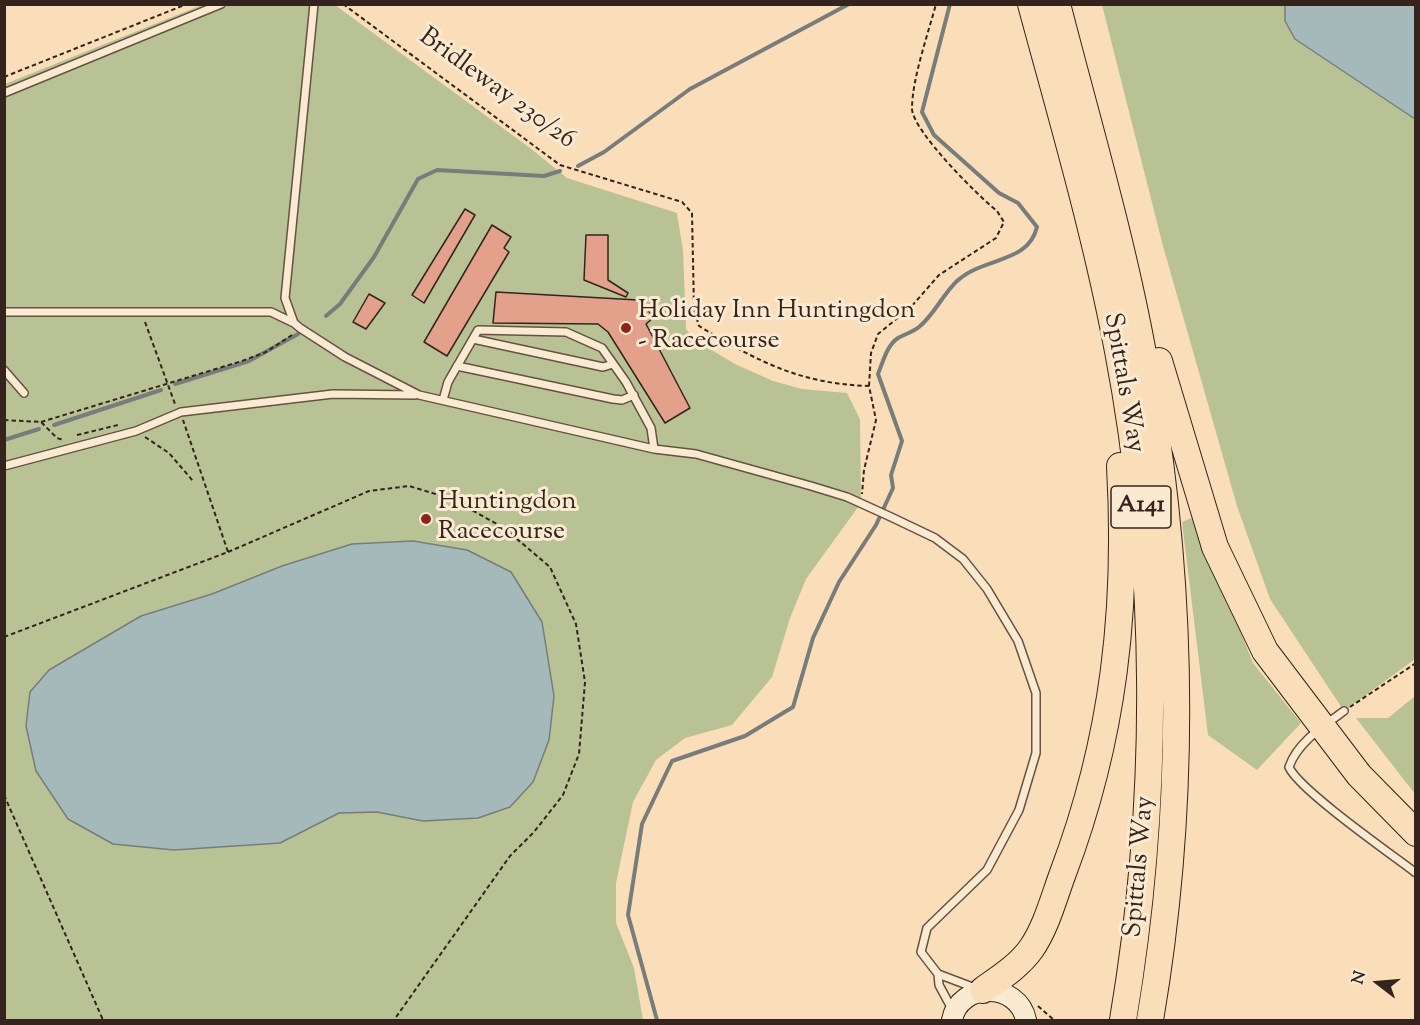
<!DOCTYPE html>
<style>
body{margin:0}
#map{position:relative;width:1420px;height:1025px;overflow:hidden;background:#f9deb9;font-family:"Sorts Mill Goudy",serif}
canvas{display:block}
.frame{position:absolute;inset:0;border:6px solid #34241d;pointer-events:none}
.north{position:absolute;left:1348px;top:953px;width:60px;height:60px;-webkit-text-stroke:4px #fbead2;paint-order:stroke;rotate:286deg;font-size:16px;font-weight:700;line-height:24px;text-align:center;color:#34241d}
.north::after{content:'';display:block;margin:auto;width:21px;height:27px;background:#34241d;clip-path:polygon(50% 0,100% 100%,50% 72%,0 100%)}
</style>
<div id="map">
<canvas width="1420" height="1025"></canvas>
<div class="frame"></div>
<div class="north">N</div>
</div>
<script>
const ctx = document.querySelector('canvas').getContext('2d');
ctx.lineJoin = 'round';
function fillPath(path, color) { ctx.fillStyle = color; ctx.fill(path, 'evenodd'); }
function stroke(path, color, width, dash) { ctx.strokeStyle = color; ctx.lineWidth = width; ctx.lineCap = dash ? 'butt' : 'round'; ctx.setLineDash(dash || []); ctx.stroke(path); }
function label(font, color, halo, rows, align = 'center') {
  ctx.font = font + ' "Sorts Mill Goudy",serif'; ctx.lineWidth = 6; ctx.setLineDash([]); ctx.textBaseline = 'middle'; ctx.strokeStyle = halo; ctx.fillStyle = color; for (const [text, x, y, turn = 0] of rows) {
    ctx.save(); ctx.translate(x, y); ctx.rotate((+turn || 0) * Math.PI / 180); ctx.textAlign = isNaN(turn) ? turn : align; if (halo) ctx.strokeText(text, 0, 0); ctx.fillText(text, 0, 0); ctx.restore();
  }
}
fillPath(new Path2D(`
 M202,5H335L530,148L567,178L677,213L683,251L686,329L695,340L735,364L773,381L802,389L847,393L860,419L861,503L806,579L790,618L772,677L732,725L685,738L656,760L633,802L616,883V923L634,968L643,1020H5V84Z
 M1102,5H1285V21L1415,119V659L1344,711L1270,599L1237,506L1163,246Z
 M1194,517L1253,663L1301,723L1257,770L1208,735L1182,522Z
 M1415,696V794L1356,718H1388Z`), '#b8c294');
const water = new Path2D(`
 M1285,5H1415V119L1295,39L1285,21Z
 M413,541L467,550L511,572L542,622L554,696L549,740L533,782L510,807L478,818L423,821L377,812L339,813L280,843L174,850L113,844L68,819L36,771L26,726L30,692L49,670L141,616L212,594L282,566L352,544Z`);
fillPath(water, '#a5b9bb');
stroke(water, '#787d7c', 1.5);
stroke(new Path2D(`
 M578,166L604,152L690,89L849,4
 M326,316L340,304L374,257L418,179L437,170L544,176L560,171
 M175,384L249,361L298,334
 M54,425L161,390
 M4,440L39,429
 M657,1020L628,915L642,824L672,761L745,736L793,707L813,638L839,582L876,525L893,488L891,475L902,441L878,374C883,362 887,345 898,338C905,334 913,332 919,327C934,315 943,294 957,281C985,256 1028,264 1037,227L1018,203L999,193L934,135L922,112L950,4`), '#787d7c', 4);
const building = new Path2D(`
 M465,209L475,215L424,303L412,295Z
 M492,225L511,237L504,248L509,252L447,356L424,342Z
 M586,235H608V280L628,293L626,297L584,280Z
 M496,292L638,300L654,317L646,324L690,408L665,423L608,332L598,324L493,323Z
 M369,294L385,303L366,329L353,322Z`);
fillPath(building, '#e3a08a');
stroke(building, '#34241d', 1.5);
const lane = new Path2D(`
 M314,4L285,298L294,323L300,328L345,357L419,395L654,449L696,454L811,486L847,497L891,517L935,538L963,559L987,589L1018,641L1036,693V753L1019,810L987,870L927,928L921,952L938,974L939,985L952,1009
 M4,93L221,4
 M4,312H271L294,323
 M473,339L603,367L613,364
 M457,366L613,399L622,400L634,395
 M4,370L24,393
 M443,400L448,382L478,330L566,332L602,348L626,382L651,428L654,449
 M4,466L136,431L181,412L333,394L415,395
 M1344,711C1323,726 1297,743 1289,767C1298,789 1391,854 1416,873
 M938,974L975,988`);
const secondary = new Path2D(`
 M952,1020C959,982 1018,981 1026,1020`);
const highway = new Path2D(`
 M1031,4C1062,119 1096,234 1118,351C1160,571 1160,800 1123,1020
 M1057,4C1089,129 1127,254 1148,382C1184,593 1186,809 1150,1020
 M1159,361L1215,547L1265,651L1359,775L1416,833
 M983,990C1000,978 1019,966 1031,949C1046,928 1054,897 1063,873C1114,738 1128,609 1120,466`);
stroke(lane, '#655244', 10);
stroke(secondary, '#34241d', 22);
stroke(highway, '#34241d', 28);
stroke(new Path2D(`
 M343,4L560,165L682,202L692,213L694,309L699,326C757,361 800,384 869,386L876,420L864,470L862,494
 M4,77L187,4
 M145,322L175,404
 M869,386L871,353L878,334L911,307L939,275L996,238L1004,222L997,211C977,195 913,131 912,109C912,79 928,34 936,4
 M4,420L41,422L57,438L63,440
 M41,422L242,361L266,352L292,335
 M77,435L118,425
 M145,437L169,453L193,481
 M228,552L369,491L409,486L452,499L504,528L550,567L576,624L585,682L579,754L563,795L534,832L510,856L394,1020
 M4,637L228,552L183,420
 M1350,707L1416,663
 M4,795L103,1020
 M1038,1006L1054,1020`), '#34241d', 2, [4.5, 3]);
stroke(lane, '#fbead2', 7);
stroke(secondary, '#fbead2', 20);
stroke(highway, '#f9deb9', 26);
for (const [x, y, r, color] of [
 [626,328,6,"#8f2418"],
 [426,519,6,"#8f2418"]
]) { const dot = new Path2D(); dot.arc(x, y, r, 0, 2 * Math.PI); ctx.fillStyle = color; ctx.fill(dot); stroke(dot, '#fbead2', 2); }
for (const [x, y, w] of [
 [1141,507,60]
]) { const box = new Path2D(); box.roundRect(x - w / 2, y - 21, w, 42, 4.5); ctx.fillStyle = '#fbead2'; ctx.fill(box); stroke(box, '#34241d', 1.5); }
label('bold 24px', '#34241d', null, [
 ["A141",1141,507]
]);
label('26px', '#34241d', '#fbead2', [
 ["Bridleway 230/26",496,90,36],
 ["Spittals Way",1122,383,80],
 ["Spittals Way",1141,867,-85]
]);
label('26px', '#34241d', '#fbead2', [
 ["Holiday Inn Huntingdon",638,313],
 ["- Racecourse",638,343],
 ["Huntingdon",438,504],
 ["Racecourse",438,534]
], 'left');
</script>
